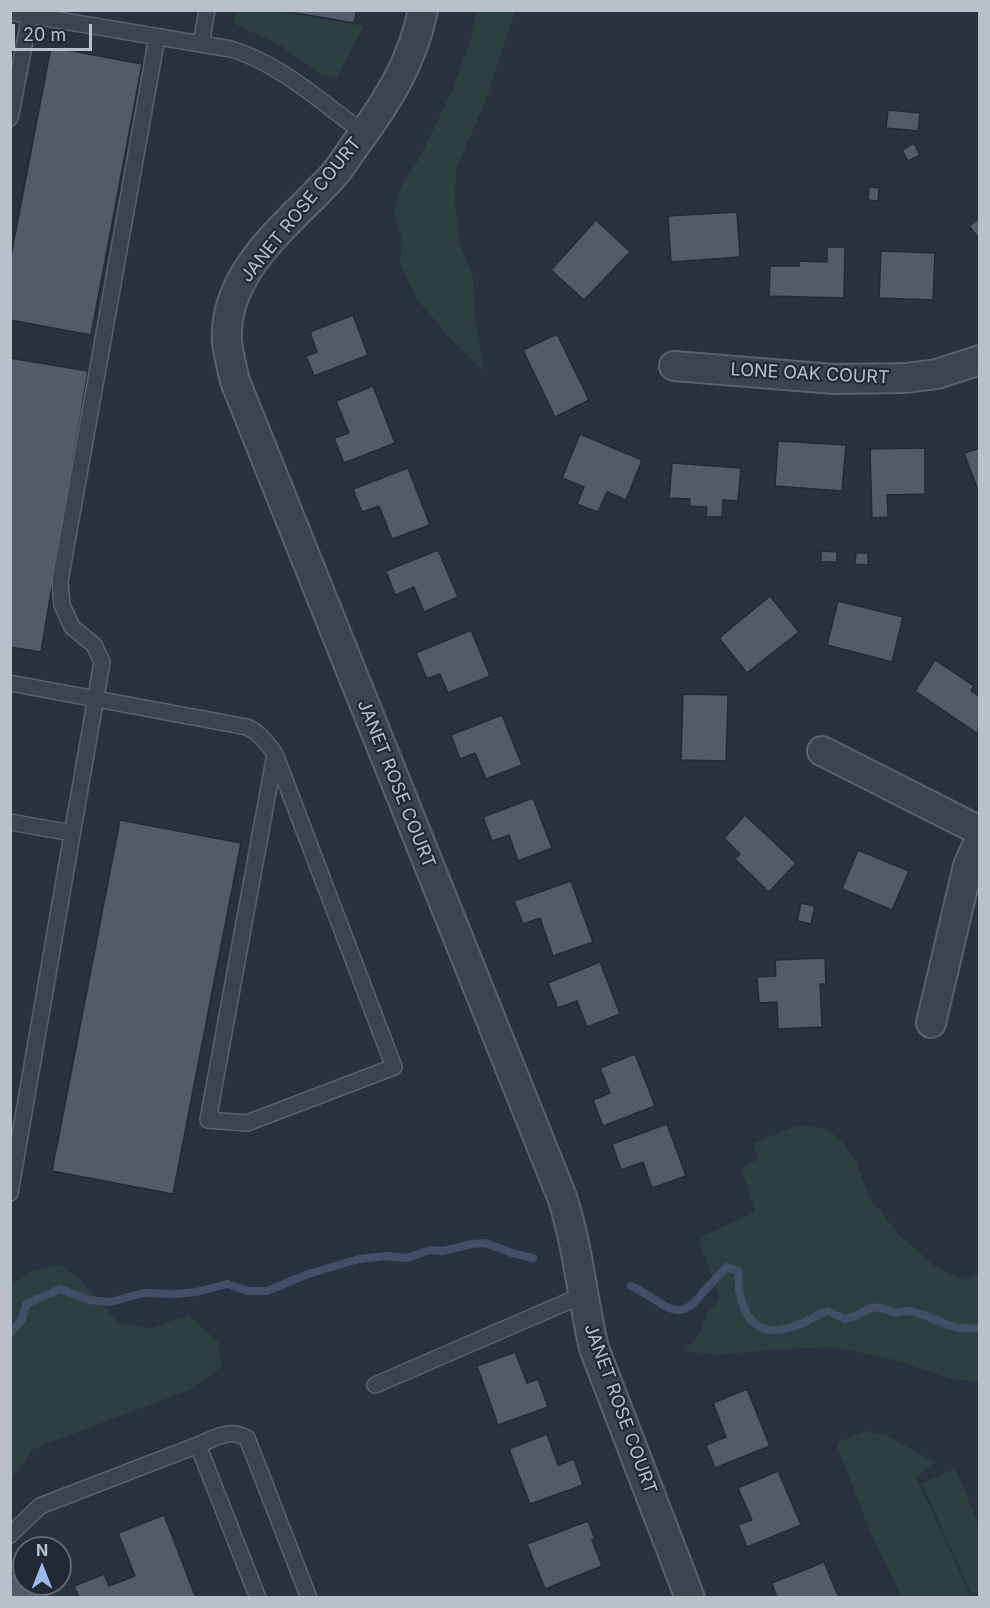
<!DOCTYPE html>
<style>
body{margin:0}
#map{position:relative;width:990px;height:1608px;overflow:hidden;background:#29323f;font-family:Inter,sans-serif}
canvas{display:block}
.frame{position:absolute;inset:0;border:12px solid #bac0ca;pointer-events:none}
.north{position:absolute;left:12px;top:1536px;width:60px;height:60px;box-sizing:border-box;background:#222935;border:2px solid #5f6571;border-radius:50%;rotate:0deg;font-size:16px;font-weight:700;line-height:24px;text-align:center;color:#bac0ca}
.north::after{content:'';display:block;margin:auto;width:21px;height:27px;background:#9bbaee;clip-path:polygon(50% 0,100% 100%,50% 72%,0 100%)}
.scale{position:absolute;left:12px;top:24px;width:80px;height:27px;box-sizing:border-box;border:3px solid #bac0ca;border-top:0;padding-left:8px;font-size:18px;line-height:21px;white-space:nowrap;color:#bac0ca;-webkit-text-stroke:4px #222935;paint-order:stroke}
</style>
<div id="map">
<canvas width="990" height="1608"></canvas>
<div class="frame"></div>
<div class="north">N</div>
<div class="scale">20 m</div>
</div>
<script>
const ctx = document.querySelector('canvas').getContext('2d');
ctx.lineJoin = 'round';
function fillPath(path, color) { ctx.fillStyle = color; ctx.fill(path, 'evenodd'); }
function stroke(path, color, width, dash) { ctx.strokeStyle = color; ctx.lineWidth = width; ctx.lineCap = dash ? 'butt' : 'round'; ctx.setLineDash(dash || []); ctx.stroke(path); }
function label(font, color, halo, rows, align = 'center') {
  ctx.font = font + ' Inter,sans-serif'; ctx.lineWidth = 4.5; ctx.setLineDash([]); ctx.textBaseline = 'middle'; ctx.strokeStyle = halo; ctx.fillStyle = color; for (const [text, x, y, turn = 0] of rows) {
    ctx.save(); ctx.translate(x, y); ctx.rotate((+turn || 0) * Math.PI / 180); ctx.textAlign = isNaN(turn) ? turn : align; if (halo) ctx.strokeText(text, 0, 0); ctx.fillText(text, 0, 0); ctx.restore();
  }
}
fillPath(new Path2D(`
 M278,11L364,26L336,78L321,74L278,44L233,23L236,11Z
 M477,11H515L485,103L456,167L455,199L459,240L473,278L475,321L484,371L453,342L417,299L400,263L402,241L394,214L401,186L418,161L452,91L471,39Z
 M808,1125L828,1130L843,1142L856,1162L869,1197L899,1235L936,1267L964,1280L979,1274V1382L952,1379L891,1359L833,1347L766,1350L719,1355L685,1351L701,1331L707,1313L720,1299L698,1238L755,1212L741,1168L758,1159L754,1143L791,1128Z
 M60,1264L78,1278L118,1322L149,1329L188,1315L219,1343L221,1367L191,1389L33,1449L11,1479V1285L32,1271Z
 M865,1431L886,1435L936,1463L916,1477L971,1597H902L868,1526L836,1443Z
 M955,1469L979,1525V1593L972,1596L922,1483Z`), '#2c4041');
stroke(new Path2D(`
 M631,1286C644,1292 653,1299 665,1306C682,1315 690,1308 701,1295C709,1285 719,1276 727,1267L738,1271C739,1279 738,1287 740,1294C748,1332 770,1337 803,1323C812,1319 819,1313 828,1311L845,1319C871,1313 866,1300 895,1313C916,1305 939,1325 960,1328C966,1329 973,1328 980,1328
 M10,1333L22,1320L26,1304L60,1289L89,1300L110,1302L144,1293L175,1294L196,1292L227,1284L248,1291H267L308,1274L359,1259L387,1256L407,1258L430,1250L443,1251L472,1244L485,1243L512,1253L533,1258`), '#415067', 8);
const building = new Path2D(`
 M278,10H357L354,23Z
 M51,47L142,64L91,335L10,320V261Z
 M888,110L920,113L918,131L886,128Z
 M914,143L920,155L908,161L902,150Z
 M869,187L879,188L878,201L868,200Z
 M737,212L740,257L671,262L668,216Z
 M980,218V240L969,226Z
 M596,220L630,252L584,300L551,270Z
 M827,247H845L844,298L769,296L770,266H799V261L827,262Z
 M881,251L935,253L933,300L879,298Z
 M353,315L368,355L314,376L306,356L317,352L310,332Z
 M557,334L589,400L555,417L523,350Z
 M10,358L88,371L41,652L10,647Z
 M373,386L395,443L344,463L334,438L349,433L336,401Z
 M580,434L642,460L626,500L607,492L598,512L577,504L584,487L562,478Z
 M778,441L846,445L842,491L775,486Z
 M925,448V494L887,495L888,517L872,518L870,449Z
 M980,448V496L964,453Z
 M672,463L741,468L738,501L723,500L722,517H706L707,507L689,506L690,499L669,498Z
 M408,468L430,525L392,539L379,506L362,512L353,489Z
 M438,550L458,597L424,612L414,587L395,595L386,571Z
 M821,551L837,552V562H821Z
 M856,553H868V565L855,564Z
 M770,596L799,632L747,673L719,638Z
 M838,601L903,617L892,662L827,645Z
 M471,630L490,676L448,693L440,674L427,679L416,653Z
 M935,660L974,686L971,691L980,697L978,734L915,691Z
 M683,694L728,695L726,761L681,760Z
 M502,715L522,765L486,779L475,753L460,759L451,735Z
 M533,798L552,848L518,861L509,835L492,841L483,817Z
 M745,815L796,863L769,892L735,859L740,854L724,838Z
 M120,820L241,843L173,1194L52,1171Z
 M858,850L909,871L892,910L842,889Z
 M571,881L593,942L553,956L540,918L523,924L514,901Z
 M801,903L815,906L811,924L797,921Z
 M825,958L826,984H820L822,1027L778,1029L777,1002L759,1003L757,977L776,976L775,960Z
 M600,962L620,1014L587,1027L577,1001L558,1008L548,983Z
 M635,1054L655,1106L603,1126L593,1100L610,1093L600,1068Z
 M667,1124L686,1176L652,1188L643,1162L621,1170L612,1144Z
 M515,1352L527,1383L538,1379L548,1407L498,1425L477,1366Z
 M747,1389L770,1446L715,1468L706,1445L726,1437L713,1403Z
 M547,1434L558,1465L574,1459L583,1485L530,1504L509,1449Z
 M778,1471L801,1525L747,1547L738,1525L752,1520L738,1488Z
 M164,1515L196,1598H79L74,1586L104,1574L109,1586L135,1576L118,1533Z
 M588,1521L595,1539L592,1540L602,1566L545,1589L527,1544Z
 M824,1562L839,1598H777L772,1583Z
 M24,1570V1584H45L50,1598H10V1575Z`);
fillPath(building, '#535b6a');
stroke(building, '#242b37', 1.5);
const service = new Path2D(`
 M10,12L231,49C281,64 322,103 364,133
 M201,44L207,10
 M10,118L31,10
 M10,683L247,727C260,733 266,742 275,754
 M275,754L394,1067L247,1123L208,1120Z
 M10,822L72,833
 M10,1193L102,662L94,645L72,627L62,605L60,581L157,37
 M375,1385L583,1295
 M10,1535L40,1506L198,1445
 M258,1598L198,1445C216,1438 228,1428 247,1438L309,1598`);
const minor = new Path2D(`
 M423,10C413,60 389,99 359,140C350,152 342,166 332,177C290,223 223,271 227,341C228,354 232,368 235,381L562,1197C578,1246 582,1297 594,1348L690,1598
 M674,366L834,379L906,378L937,374L980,360
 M822,751L980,831
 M931,1023L968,866L980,839`);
stroke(service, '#5b626d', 18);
stroke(minor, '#5b626d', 32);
stroke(service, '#3d444f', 15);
stroke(minor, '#3d444f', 28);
label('18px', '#bac0ca', '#222935', [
 ["JANET ROSE COURT",301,210,-51],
 ["LONE OAK COURT",810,374,3],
 ["JANET ROSE COURT",396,784,68],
 ["JANET ROSE COURT",620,1409,70]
]);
</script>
